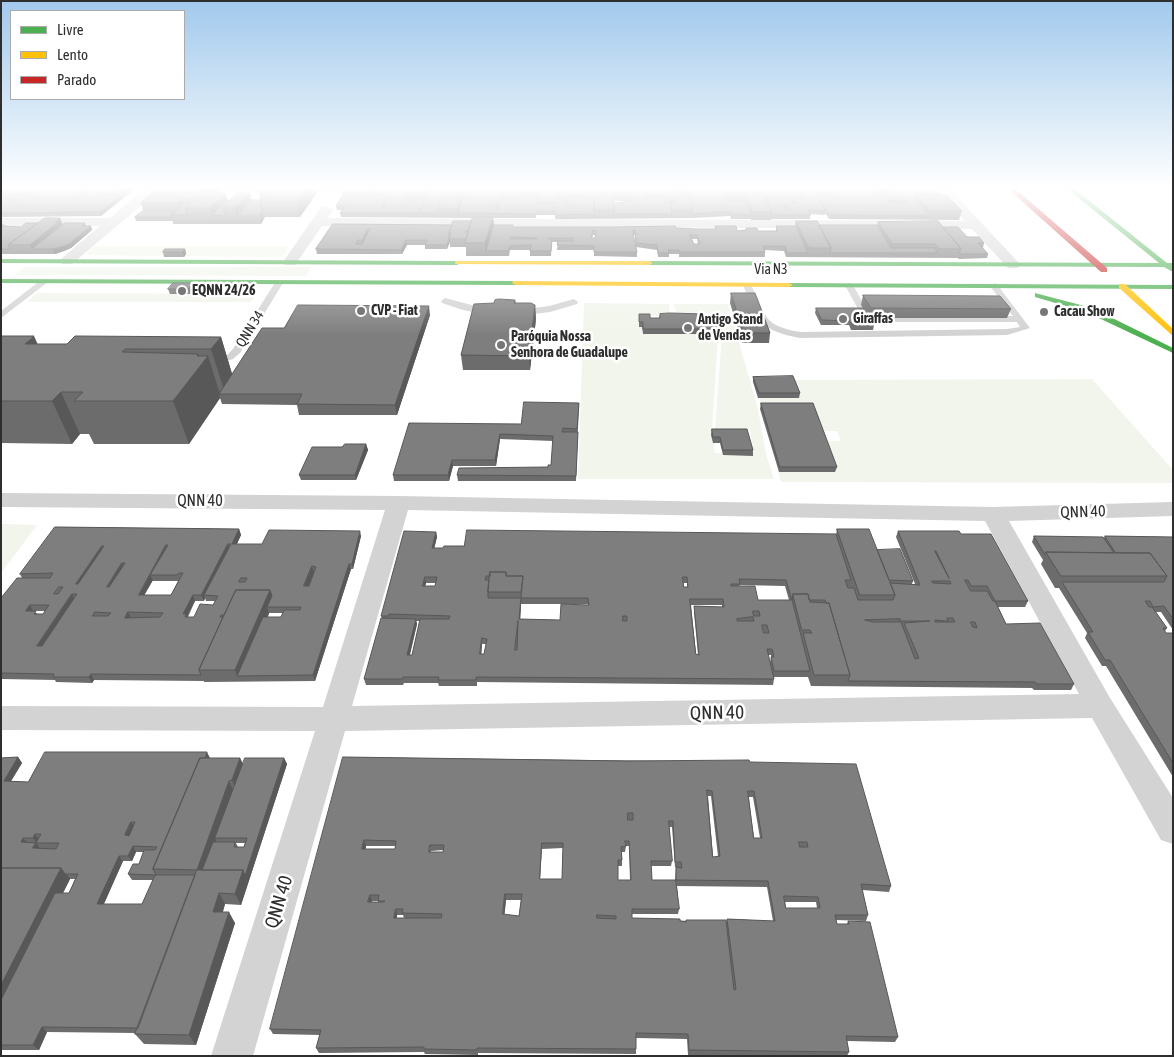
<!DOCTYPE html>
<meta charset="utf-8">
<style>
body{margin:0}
#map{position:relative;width:1174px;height:1057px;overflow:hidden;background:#fff;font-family:"Asap Condensed",sans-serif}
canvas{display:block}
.frame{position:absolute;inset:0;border:2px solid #2e2e2e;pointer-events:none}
.legend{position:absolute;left:10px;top:10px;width:175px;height:90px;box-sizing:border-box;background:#fff;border:1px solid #ababab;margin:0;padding:6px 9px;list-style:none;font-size:15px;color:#2e2e2e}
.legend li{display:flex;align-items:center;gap:10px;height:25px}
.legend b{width:25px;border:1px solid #ababab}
</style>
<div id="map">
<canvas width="1174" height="1057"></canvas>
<div class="frame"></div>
<ul class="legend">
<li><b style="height:6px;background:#4caf50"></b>Livre</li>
<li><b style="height:6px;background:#ffc107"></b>Lento</li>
<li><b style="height:6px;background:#c62828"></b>Parado</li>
</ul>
</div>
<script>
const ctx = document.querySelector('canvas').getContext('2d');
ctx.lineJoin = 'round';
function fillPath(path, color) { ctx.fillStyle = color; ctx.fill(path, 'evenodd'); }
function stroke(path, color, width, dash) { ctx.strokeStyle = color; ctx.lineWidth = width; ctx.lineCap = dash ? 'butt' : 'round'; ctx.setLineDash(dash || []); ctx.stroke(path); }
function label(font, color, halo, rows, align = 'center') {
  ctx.font = font + ' "Asap Condensed",sans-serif'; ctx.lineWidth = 5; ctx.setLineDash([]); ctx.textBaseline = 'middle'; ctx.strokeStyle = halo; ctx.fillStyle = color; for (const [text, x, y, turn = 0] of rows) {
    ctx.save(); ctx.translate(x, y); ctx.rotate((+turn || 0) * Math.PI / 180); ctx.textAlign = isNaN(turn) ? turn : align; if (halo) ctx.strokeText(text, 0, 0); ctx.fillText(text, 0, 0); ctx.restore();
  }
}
fillPath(new Path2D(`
 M94,246H288L286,254L277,257L86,255Z
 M25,267H312L306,276L14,275Z
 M37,293L257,294L251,302H27Z
 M584,303L669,304L670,316H638L639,325L642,326V334H718L712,430L715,453L754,454L750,430H715L722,335L717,321L677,316L674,304H728L758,409L766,454L774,479H578Z
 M1092,379L1173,470V483L781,482L778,470L823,441H841L837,431H820L761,406L759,397L793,380Z
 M1,524L37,525L1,573Z`), '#f1f5eb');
fillPath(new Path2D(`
 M41,280L48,282L1,318V311Z
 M276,281L283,283L240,353L233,359L211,366L208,365V361L227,355L233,349Z
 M744,283H750C767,314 760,325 800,332L1007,329L1020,327L1017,322H865L845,285L849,283L853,285L871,317L1013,316L989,285L996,283L1030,328L1007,335L800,338C759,330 758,321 743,285Z
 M445,298L491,310L492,312L488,315L463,310L442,303L441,301Z
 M574,299L578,302L577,304L550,312L518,316L514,313L518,310L549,306Z`), '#d3d3d3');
fillPath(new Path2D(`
 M147,187H347V188L341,192L158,191L72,264H62L60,261L62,258L100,226H1V218H110Z
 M935,187H948L1018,262L1020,265L1018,268H1008L972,229L322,226L295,265H285L283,262L321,207L326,206L333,210L327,218L965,221Z
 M1,493L399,496L993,507L1173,502V516L1009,521L1110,698L1173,798V844L1161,840L1092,718L345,731L253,1056H211L315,731L1,730V706L323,707L385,510L1,507ZM408,510L985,521L1079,694L352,706Z`), '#d3d3d3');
fillPath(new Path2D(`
 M1065,187H1072L1167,263H1173V272L1164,267L649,265L645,263L649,261L1159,263Z
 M1,259L457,261L461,263L457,265L1,263Z
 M1,279L516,281L520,283L516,285L1,283Z
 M786,283L1173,285V289L789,287H786Z
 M1035,293L1092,308L1173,348V353L1086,312L1035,297Z`), '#4caf50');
fillPath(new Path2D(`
 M457,261H649L653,263L649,265L455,264V262Z
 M513,281L789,283L793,285L789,287L516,285L512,283Z
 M1119,284H1125L1173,329V336L1119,288Z`), '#ffc107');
fillPath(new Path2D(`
 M1006,187H1013L1107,268V272H1101Z`), '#c62828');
fillPath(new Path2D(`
 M1,187H137L101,216L1,217ZM13,198H23L21,199H10Z
 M217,187L219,192L225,193L227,200H260L258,189L318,191L300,217H265L261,224H173V221H136L135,217L143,211L141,203L153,193L152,189Z
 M345,187H468L465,192L468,187H934L941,195L962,211L959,220L829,219L825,213V215L810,214V219H771V220H751V219H731L730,216L692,218L574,219H555V215H536V218H493L494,225H513V227L676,228L696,229H715V226L737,231L746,230V228L758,231H776V226H795L796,221L819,225L877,226L878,222L943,227L984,243L983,248L988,254L987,258L959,259L958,258L786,257L784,251L765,250V257H679V254H669V257H658L657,250L636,247L635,235H633L634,239L637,252V257L594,256V250H557L558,242H552L551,256H530V250H510L509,256H466V247H450V242L447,249H425V245H407L402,254H317L316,249L333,224L452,225L471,221L472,218L341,217L340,213L342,210H337L336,206L342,196V193ZM521,196H539L521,197ZM614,201H632L614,203ZM593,235H595V238H592ZM692,239H697L698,244H694Z
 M1,223L6,226L21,227L85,223L86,226H91L92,230L71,248L64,251L55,254H1Z
 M185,249L186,254L184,257H164L163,252Z
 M195,288L190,294H170L168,289Z
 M731,293L770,333L769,343H742L730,303Z
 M863,295L1011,309L1007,318H869L874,325L873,330H851L849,325H821L815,313L816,308H863L861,305Z
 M515,300L516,303L535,305L536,319L530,370H463L461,355L494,303Z
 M639,314L650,318H659L660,314L705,318L718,329L717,334H643L642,327H639Z
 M430,315L397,415H299L297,405L222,404L220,398L189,444H94L89,434H80L72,444L1,443V336L37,344H67L221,337L232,374L284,328Z
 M753,377L800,393L799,398H758L753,382Z
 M579,403L576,481H458L457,475L548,467L551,465L553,441L500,439L496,466H453L449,481H394L393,475L521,424Z
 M761,403L837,467L835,472H779L760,409Z
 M712,429L753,450V456L723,455L720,443H713L711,435Z
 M366,444L368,450L356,480H301L299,475L342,447Z
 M55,527L239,529L241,535L237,544H262L361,536L353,569H351L315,681L204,682V681L94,680L92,683L56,682L55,680L1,679V598L22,578L20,574ZM153,580V581H178L171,595H144ZM205,598L206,601H215L213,605L194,617H188L195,601H204ZM33,611H45L43,614H38ZM269,613H283L281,617H268Z
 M837,529L877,550L913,581L912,584H915L896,537L898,531L961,534L1028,601L1025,607H998L1006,624L1074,684L1071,690H1034L1032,688L811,686L808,677H774V679L773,685L477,682V686H439L438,683H404L403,685H366L364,679L382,618L381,616L436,532L437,537L434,548H443L464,546L836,535ZM426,583H436L435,586H425ZM683,583H687V587H684ZM740,585L785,586L789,600H758L739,586ZM521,604H588V605L560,620L520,619ZM691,605H722V607L694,606V612L698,655L696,654ZM416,621H420L412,655H410L417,624ZM482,644H486L484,654H481ZM768,655H771V657L770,663Z
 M1034,536L1104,538L1105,536L1173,537V630L1161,612H1156L1167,628L1165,631L1166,633H1173V777L1106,666H1102L1085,638L1087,633L1059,588H1055L1041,564L1043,560L1032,542Z
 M18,757L22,763L11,781L28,782L210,758H240L243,764L284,758L287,764L241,905L225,904L223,912L235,923L196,1045L144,1044L135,1034L136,1033L47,1032L39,1050H1V758ZM236,843H245L244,847H238ZM136,852H144L139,864L128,874L132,880H153L142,904H104L123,861H132ZM70,879H75L69,893H63Z
 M343,757L750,762L891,886L889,892L862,890L868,915L866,921L836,920L837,924H847L848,921L898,1037L895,1042L847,1041L849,1052L847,1056L688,1055L687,1039L636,1038V1054L478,1053V1055L425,1054L424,1052L319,1053L316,1048L320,1035L273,1034L270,1029ZM708,796H711L718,856L713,857ZM748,797H753L760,838H754ZM669,827H672L675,867L681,868L676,867L675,880H652L651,866H671L672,861ZM366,846H395V849H366ZM626,846H629L630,880H618V866H622V852H625ZM563,848L562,879H540L542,849ZM443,850V852H431V851ZM677,886L767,887L773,921L727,919L726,923L632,918V914H678L679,909ZM506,900H521L519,916L504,915ZM372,901H378V902H372ZM785,902H816L817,908H786ZM397,915H403L404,918H397Z`), '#6c6c6c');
fillPath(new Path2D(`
 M112,187H137L101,216L100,212L120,196L118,188Z
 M211,187H217L220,197L212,205L208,190Z
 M307,187H318V191L300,217L297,202Z
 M372,187H378L371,200L370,192Z
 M428,187H433L426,201L425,193Z
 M466,187H468L464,194L460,195V191Z
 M225,193L229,208H223L212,215L214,224L210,208Z
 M250,193L253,208L237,216L235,208Z
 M458,198L459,204L460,201L461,209L458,213V218L457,209V201Z
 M183,199L185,208L182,215L179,203Z
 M262,211L264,217H265L261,224L259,216Z
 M493,217L494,229L486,251L485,243Z
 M60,218L64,227L32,249L30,245Z
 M91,226L92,230L71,248L64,251L55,254L53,249Z
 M368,229L369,234L363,245L362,240Z
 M449,237L450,242L447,249V245Z
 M406,240L407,245L402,254L401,250Z
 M185,249L186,254L184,257L182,252Z
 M193,283L195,288L190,294L188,289Z
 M535,305L536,319L530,370L529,356Z
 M429,306L430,315L397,415L395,405Z
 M34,336L52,376L25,344Z
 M221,337L233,377L224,390L211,349Z
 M198,354L202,364L208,356L220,394H219L220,398L189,444L173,401Z
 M61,392L80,434L72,444L52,401Z
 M500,434V439L496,466L495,460Z
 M366,444L368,450L356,480L355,475Z
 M452,460L453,466L449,481L448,475Z
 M239,529L241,535L234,550L232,544Z
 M360,531L361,536L353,569L352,564Z
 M436,532L437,537L433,554L432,548Z
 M228,544L230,550L204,595L205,598L204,601L201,595Z
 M166,545L169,550L150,575L153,580L141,601L139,595Z
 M102,546L104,552L79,590L76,584Z
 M122,563L125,568L109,593L107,587Z
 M349,564L351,569L315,681L313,675Z
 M312,566L314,572L306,592L304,586Z
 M425,577L426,583L424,592L423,586Z
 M270,590L274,602L267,607L269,613L242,676H237L235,670Z
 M72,594L75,600L41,652L37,646Z
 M193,595L195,601L187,616L189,620L183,614Z
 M521,598V604L520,625L519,619Z
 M30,605L33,611H26Z
 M128,612L131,618H125Z
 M416,619L417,624L408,661L407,655Z
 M482,638V644L481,660L480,654Z
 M91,674L94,680L92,683L89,677Z
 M207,752L210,758L164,869Z
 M18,757L22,763L8,786L4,781Z
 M240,758L245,769L237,792L232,780Z
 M284,758L287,764L241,905L235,894L243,870Z
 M229,781L234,792L215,838L217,842L205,875L197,870Z
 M131,822L135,828L129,841L125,835Z
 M35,834L39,840L37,844L33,838Z
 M23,838L28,843L21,842Z
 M364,840L366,846L364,855L362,849Z
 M36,843L40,849L33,848Z
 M133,846L136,852L132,861L128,856Z
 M119,856L123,861L101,910L97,904Z
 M61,868L70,879L1,1016V985Z
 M219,893L225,904L219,923L213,912Z
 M505,894L506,900L504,920L503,914Z
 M370,895L372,901L370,907L368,902Z
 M396,909L397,915L396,923L394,918Z
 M229,912L235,923L196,1045L189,1035Z
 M42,1027L47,1032L39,1050L33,1045Z`), '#585858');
const building = new Path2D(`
 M1,187H93L89,190L75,193H87L94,187H99L98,188L101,195L120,196L100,212L1,213V195H27L33,192L1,193ZM13,198H23L20,200H9Z
 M99,187H119L118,188H98Z
 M155,187H211L208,190L152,189Z
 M260,187H307L297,202H260L271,189H258Z
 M345,187H372L370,192L342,193Z
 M375,187H409L407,192V197L405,200H424L420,211L431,187H466L464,190L460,191V194H464L467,191L468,187H502L501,193V197H539L540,187H613V194L632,195V187H667L668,195L644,194L645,197H670V202H664L671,204L672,214H614V203L632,201V197H614L613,193H595L594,214L555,215V211H536V214L458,213L463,197H442L439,203H440L437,209V213H340L345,206H336L342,196H370ZM591,188H595L594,191L590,190ZM558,193L587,195V197H557ZM376,194H389L375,196ZM562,200H568V202H564ZM385,202H387L384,208H382ZM538,202L556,203H537ZM497,203H499L498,209H496Z
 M409,187H428L425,193L407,192Z
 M502,187H539V188H520V193H501Z
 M613,187H632V189Z
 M670,187H689V190H670Z
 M689,187H723L727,200L746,202L751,215L732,214L731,211L693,214V210L689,195Z
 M724,187H740L745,194L726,193Z
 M742,187H759L762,194H748L744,192Z
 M761,187H798L802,194H764Z
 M798,187H812L817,193L832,194L831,193H836L816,191L813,187H869L875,196H893L892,194L893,190L891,187H934L941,195L916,194L915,198L929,216L829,215L822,202H820L826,211L808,210L811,215H772V212L766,198H801L802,194ZM888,200L906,201L907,203L889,202ZM792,201H796L797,204H793ZM784,205H786L788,209H786Z
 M872,187H891L893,190L875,191Z
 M202,191L225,193L210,208H185Z
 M153,193H201L194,199H183L179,203H141Z
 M237,193H250L235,208H223Z
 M595,193H613L614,210H594Z
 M670,193H688L693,210H672L671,202L675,203V201L671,198Z
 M745,194H764L772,212H752L749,198H747Z
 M916,194L946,195L962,211H930Z
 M442,197L458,198L457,201H460L457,209H437Z
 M227,200H230L223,208L225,216L212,215Z
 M251,200H262L260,202L262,211L259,216H237Z
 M184,203H190L185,208L187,215H171Z
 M143,211H176L171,215V217H135Z
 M473,217H493L485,243H465Z
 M45,218H60L55,222H58L30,245H8Z
 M453,221H471L468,231L465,232H468L466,239H449L451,233H449Z
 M796,221H817L831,248H809Z
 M938,221L961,249H939L935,244H892L878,222Z
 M26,223H38L8,245L10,249H1V226L21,227Z
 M65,223H85L82,226H91L69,244L62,247L53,249H32Z
 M333,224L452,225L449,233V237L447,245H425L427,240H406L401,250L316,249ZM368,229H370L362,244H356L358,240H362Z
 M494,225H513V227H614L675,226L676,228L696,229H716L715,226H736L737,231L746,230V228H757L758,231H778L776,226H796L808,253H787L785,246H763L765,252H680L679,250H668L669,253H658L657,245L636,243L635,230H633L634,239L637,252H594V246L557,245L558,241H573V238H548V239H552L551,251H530L531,245L510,246L508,251H486ZM593,230L596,231L595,238H592ZM690,235H697L700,244H694ZM511,237L537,238V239H511Z
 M819,225H877L891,248H934L938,253H830L831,248Z
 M943,227H958L967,237H979L984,243H978L988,254H960L959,253L961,249Z
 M165,249H185L182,252H163Z
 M173,283H193L188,289H168Z
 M731,293H755L770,333H744Z
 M863,295L1000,296L1011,309L871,308Z
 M499,299L515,300L514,303H531L535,305L529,356L461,355L474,304L494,303L495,300Z
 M298,305L429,306L395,405L297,404L302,394H219L262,328H284Z
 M816,308H863L874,325H852L850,321L822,320Z
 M670,313L704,314L705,318H715L718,329H643V322H639V314H650V318H660V314Z
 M1,336H34L25,344H67L75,336L221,337L211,349H125L122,352L198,354L197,356H208L173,401H74L83,392H61L52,401H1Z
 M793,376L800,393H759L753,377Z
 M524,402L579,403L577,429L563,428L562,432H578L576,476L457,475L459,468L548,467V465H551L553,436L500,434L495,460H452L448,475H393L409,423L521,424Z
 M761,403H813L837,467H780Z
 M712,429H747L753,450H723L720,437H713Z
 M345,444H366L355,475H299L312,447H342Z
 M55,527L239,529L232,544H262L269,530L360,531L352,564H349L313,675L237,676L263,617H281L284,610H300L301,607H267L272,596L270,590H236L224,615H221L220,617H223L199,670L201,675L91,674L89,677H53L54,674L1,673V598L17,578H50L53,573L20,574ZM228,544H231L204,595L218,596L213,605L200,604L194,617H185L186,614H183L193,595H201ZM166,545H168L150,575H177L179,573H183L171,595H139ZM102,546H104L78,584H76ZM122,563H125L109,587H107ZM312,566L316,567L309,586H304ZM241,578H247L245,582H239ZM59,587H63L58,594H54ZM72,594H77L42,646H37ZM30,605H49L43,614H34L36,611H26ZM95,612L111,613L108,616H93ZM128,612L163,613L160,617L125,618Z
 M837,529H869L895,595H860Z
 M467,530L836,534L851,580H845L848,588H854L858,600H893L895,595L890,583L920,585L898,531H959L961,534H991L1028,601H995L1006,624L1040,623L1074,684H1037L1035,682L848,681L850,675L829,603H826L825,600H809L808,594H793L792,600L786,580L739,579L740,584H731V586H755L758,600H792L810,671H774L771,657H774L772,649H767L774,679L476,677V680H438L439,677H403L402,679H364L381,618L416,619L407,655H412L420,619H449L450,616L389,614V616H381L404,531L436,532L432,548H443L444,546H464ZM935,551H936L949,578ZM490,572H506V576H523L521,598H588L589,605L561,604L560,620L519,619L521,598H488V592L489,580H485L486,576H490ZM425,577H437L435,586H423ZM683,577H687L688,587H684ZM965,580H968L971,586H987L995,601H993L987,591H971ZM932,581H950L951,584L933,583ZM690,599H723L724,607L694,606L699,655L696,654ZM753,611H759L760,616H754ZM623,616H627V621H623ZM753,617L754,621H737V619ZM947,618H953L955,622H935V620L945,621H948ZM900,619V621H930L904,623L919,658L915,659L901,622H873L865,620ZM518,621L517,650H515ZM971,622H975L977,628L973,627ZM762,625H767L769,633H764ZM482,638L487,639L484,654H480Z
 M1034,536L1103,537L1114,553L1046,552L1045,554Z
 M1105,536L1173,537V619L1164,606L1153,607L1150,601H1145L1149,607H1152L1167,628H1163L1166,633H1173V763L1110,660H1105L1088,632H1093L1062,582H1164L1167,576L1150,553H1116Z
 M900,549L913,581L889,580L877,550Z
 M1046,552L1150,553L1167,576H1061Z
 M490,572H506V576H523L521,592H488Z
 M236,590H270L235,670H199Z
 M793,594H808L810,602L829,603L850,675H814L803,633H812L810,630H802Z
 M45,752H207L205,758H200L153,869L156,875L128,874L133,864H139L144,850H155L157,847L133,846L128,856H119L97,904H142L155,875H195L138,1028L42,1027L33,1045H1V1000L55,893H69L78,874H65L61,868H1V758L18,757L4,781L28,782ZM131,822H135L129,836L125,835ZM35,834H41L36,843L21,842L23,838H33ZM36,843H59L56,849L33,848Z
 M343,757L627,761L749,760L750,762L856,764L891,886L861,884L868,915H835L837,924H849L848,921L870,922L898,1037L846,1036L849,1052L689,1050L688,1034L636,1033V1049L477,1048V1050L424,1049V1047L316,1048L321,1030L270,1029ZM707,790L712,791L720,856L713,857ZM748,791H754L762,838H754ZM628,813H633V820H628ZM669,821H673L675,862H681L682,868L676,867V880H652L651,861H672ZM364,840L396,841L395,849H362ZM625,841H629L631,880H618V860H622L621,847L626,846ZM799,842H807L808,847H800ZM542,843H563L562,879H540ZM430,845H444L443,852H429ZM676,880L768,881L775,921L727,919L736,989L734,990L726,920H686V922L680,921V919L632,918V909H679ZM505,894H522L519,916L503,914ZM370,895H379L378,901H385L384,902H368ZM784,896L818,897L820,908H786ZM396,909H403L402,913L442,914L441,918H394ZM597,915L616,916V919L597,918Z
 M200,758H240L232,780L229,781L197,870L153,869Z
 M245,758H284L245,876L243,870H202L213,842H235L234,847H244L247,838H215Z
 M1,868H61L1,985Z
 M197,870H243L235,894L219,893L213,912H229L189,1035L135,1034Z`);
fillPath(building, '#7e7e7e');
stroke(building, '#585858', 1);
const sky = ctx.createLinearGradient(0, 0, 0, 335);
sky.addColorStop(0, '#a1c9ec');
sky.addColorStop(0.56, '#fff');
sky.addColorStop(1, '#ffffff00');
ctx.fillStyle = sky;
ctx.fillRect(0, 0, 1174, 335);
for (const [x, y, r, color] of [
 [182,291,5,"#777"],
 [361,311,5,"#777"],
 [1044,312,5,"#777"],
 [843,319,5,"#777"],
 [688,328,5,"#777"],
 [501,345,5,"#777"]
]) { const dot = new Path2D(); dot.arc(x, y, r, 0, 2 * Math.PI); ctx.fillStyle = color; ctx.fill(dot); stroke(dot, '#fff', 2); }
label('14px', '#2e2e2e', '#fff', [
 ["Via N3",771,270],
 ["QNN 34",250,329,-58]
]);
label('bold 14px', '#2e2e2e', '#fff', [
 ["EQNN 24/26",192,291],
 ["CVP - Fiat",371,311],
 ["Cacau Show",1054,312],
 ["Giraffas",853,319],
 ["Antigo Stand",698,320],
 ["de Vendas",698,336],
 ["Paróquia Nossa",511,337],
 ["Senhora de Guadalupe",511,353]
], 'left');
label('16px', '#2e2e2e', '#fff', [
 ["QNN 40",200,501],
 ["QNN 40",1083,512,-2]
]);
label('19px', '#2e2e2e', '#fff', [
 ["QNN 40",717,713,-1],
 ["QNN 40",279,902,-73]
]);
</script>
